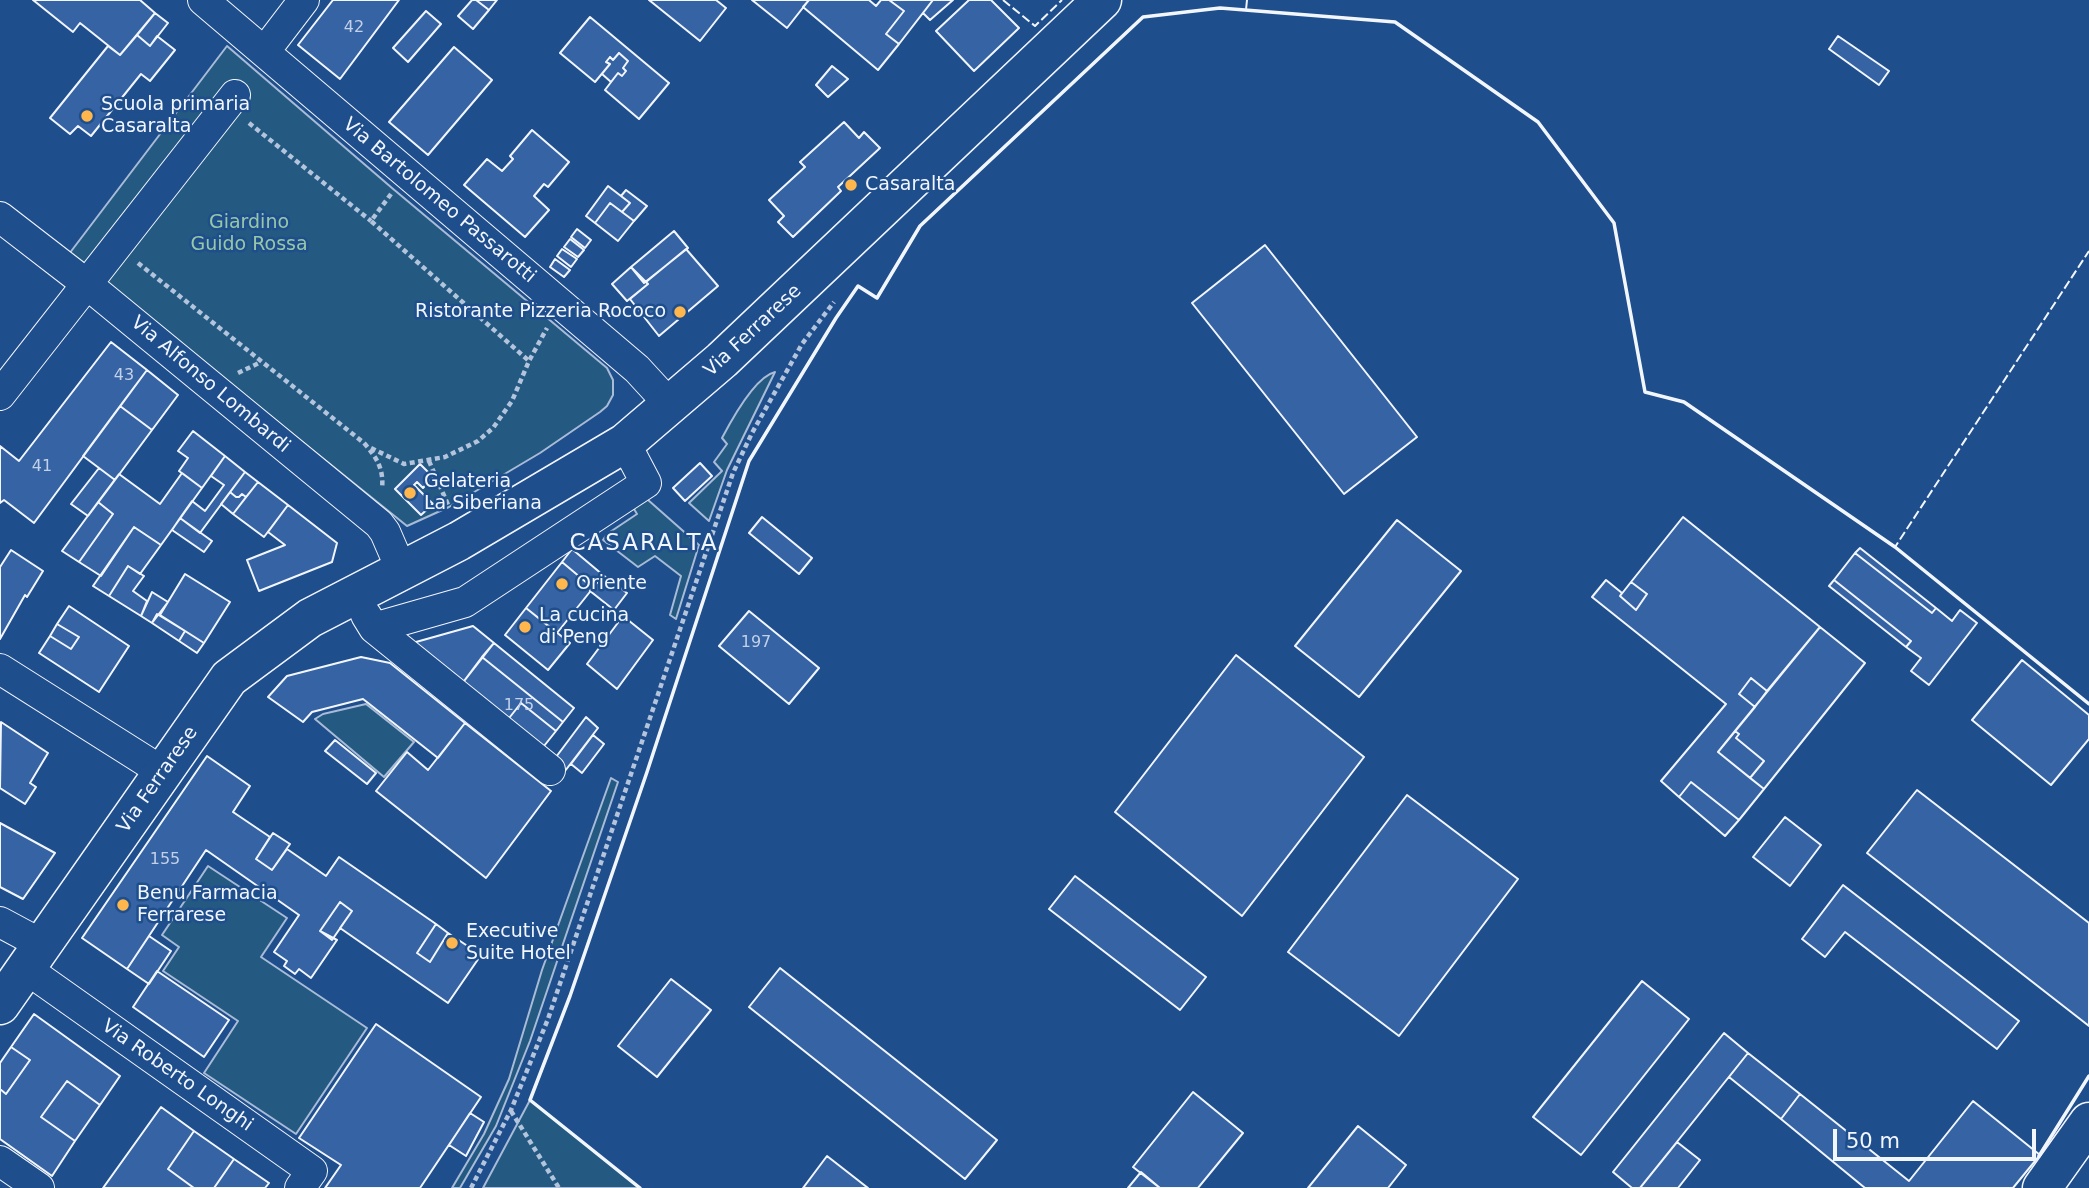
<!DOCTYPE html>
<style>
body{margin:0}
#map{position:relative;width:2089px;height:1188px;overflow:hidden;background:#1f4e8c;font-family:"DejaVu Sans",sans-serif}
canvas{display:block}
.scale{position:absolute;left:1833px;top:1129px;width:203px;height:32px;box-sizing:border-box;border:4px solid #f2f6ff;border-top:0;padding-left:9px;font-size:21px;line-height:24px;white-space:nowrap;color:#f2f6ff;-webkit-text-stroke:5px #1f4e8c;paint-order:stroke}
</style>
<div id="map">
<canvas width="2089" height="1188"></canvas>
<div class="scale">50 m</div>
</div>
<script>
const ctx = document.querySelector('canvas').getContext('2d');
ctx.lineJoin = 'round';
function fillPath(path, color) { ctx.fillStyle = color; ctx.fill(path, 'evenodd'); }
function stroke(path, color, width, dash) { ctx.strokeStyle = color; ctx.lineWidth = width; ctx.lineCap = dash ? 'butt' : 'round'; ctx.setLineDash(dash || []); ctx.stroke(path); }
function label(font, color, halo, rows, align = 'center') {
  ctx.font = font + ' "DejaVu Sans",sans-serif'; ctx.lineWidth = 5; ctx.setLineDash([]); ctx.textBaseline = 'middle'; ctx.strokeStyle = halo; ctx.fillStyle = color; for (const [text, x, y, turn = 0] of rows) {
    ctx.save(); ctx.translate(x, y); ctx.rotate((+turn || 0) * Math.PI / 180); ctx.textAlign = isNaN(turn) ? turn : align; if (halo) ctx.strokeText(text, 0, 0); ctx.fillText(text, 0, 0); ctx.restore();
  }
}
const green = new Path2D(`
 M227,46L392,188L607,368L613,380V395L607,406L600,412L540,453L449,507L407,526L69,254Z
 M775,372L727,470L709,521L689,503L722,471L714,462L727,444L722,438C732,419 755,377 775,372Z
 M639,492L699,545L676,619L670,615L681,576L655,556L638,567L603,540L607,534L637,514L628,499Z
 M366,704L414,742L384,777L315,719L323,714Z
 M611,778L618,782L530,1041L496,1126L460,1188H452L484,1134L509,1079L542,970Z
 M208,866L287,918L261,957L367,1028L296,1134L204,1073L238,1021L163,971L179,947L162,935Z
 M530,1100L640,1188H483Z`);
fillPath(green, '#245a82');
stroke(green, '#a8bbd7', 2);
const building = new Path2D(`
 M33,0H140L155,13L120,55L80,23L73,32Z
 M333,0H399L340,79L298,45Z
 M472,0H476L489,10L473,29L458,16Z
 M476,0H497L489,10Z
 M649,0H716L726,8L700,41Z
 M752,0H809L787,28Z
 M809,0H869L876,6L881,0H889L904,11L886,34L899,44L878,70L803,7Z
 M889,0H933L899,44L886,34L904,11Z
 M933,0H953L930,20L923,13Z
 M969,0H991L1019,28L974,71L936,31Z
 M426,11L441,24L408,62L393,48Z
 M155,13L168,23L150,46L137,35Z
 M590,17L669,83L639,119L605,90L618,73L622,76L626,71L623,68L628,61L619,53L613,60L610,57L606,62L610,64L595,82L560,53Z
 M137,35L150,46L157,36L175,50L150,81L141,74L91,136L78,126L70,134L50,118L108,46L120,55Z
 M1838,36L1889,71L1879,85L1829,49Z
 M454,47L492,80L428,155L389,122Z
 M619,53L628,61L623,68L626,71L622,76L618,73L611,82L602,74L610,64L606,62L610,57L613,60Z
 M832,66L848,79L828,97L816,85Z
 M844,122L859,138L864,132L880,148L838,187L841,191L793,237L778,222L784,216L769,200L805,167L800,162Z
 M532,130L569,162L548,187L544,184L534,196L549,210L525,237L464,185L487,159L502,171L513,159L510,156Z
 M608,186L630,203L622,212L610,203L595,223L586,216Z
 M626,190L647,206L634,221L622,212L630,203L621,196Z
 M610,203L634,221L618,241L595,223Z
 M577,229L591,240L585,248L571,237Z
 M674,231L688,248L644,283L631,267Z
 M570,239L584,250L578,257L564,247Z
 M1265,245L1417,437L1344,494L1192,303Z
 M562,249L577,259L571,267L557,256Z
 M686,249L718,286L659,336L630,299L648,284L646,282Z
 M555,259L570,270L564,277L550,267Z
 M631,267L648,284L627,301L612,284Z
 M111,342L147,370L34,523L4,500L0,503V446L19,461Z
 M147,370L178,395L152,430L120,406Z
 M120,406L152,430L115,480L83,456Z
 M193,431L225,456L202,488L179,471L188,458L178,451Z
 M225,456L245,472L200,533L180,518L192,501L205,511L224,485L211,476Z
 M700,463L712,476L685,501L673,488Z
 M420,464L433,477L423,488L417,482L414,485L433,504L421,515L395,489Z
 M99,468L115,480L88,516L71,504Z
 M245,472L258,482L246,497L242,494L239,497H236L230,492Z
 M182,473L202,488L161,545L134,527L101,576L79,562L113,514L98,502L119,474L160,504Z
 M258,482L288,505L264,537L233,514Z
 M230,492L236,497H239L242,494L246,497L233,514L221,504Z
 M98,502L113,514L79,562L62,551Z
 M288,505L337,543L332,562L259,591L247,560L285,545L268,532Z
 M762,517L812,558L799,574L749,533Z
 M1683,517L1820,627L1767,691L1751,678L1739,694L1755,707L1718,752L1764,789L1739,820L1691,782L1679,797L1661,781L1726,704L1592,597L1606,580L1622,593L1620,596L1636,610L1647,594L1631,582Z
 M180,518L212,541L204,552L172,530Z
 M1397,520L1461,571L1359,697L1295,646Z
 M134,527L161,545L140,574L128,566L109,596L93,586Z
 M1860,548L1936,608L1932,613L1855,553Z
 M572,549L603,575L593,588L562,562Z
 M11,550L43,571L27,597L25,595L0,639V567Z
 M1855,553L1932,613L1936,608L1952,621L1960,610L1977,623L1929,685L1911,671L1921,658L1906,647L1911,641L1834,580Z
 M562,562L593,588L557,633L526,608Z
 M128,566L144,576L133,591L147,601L141,616L109,596Z
 M185,574L230,602L204,643L160,615Z
 M603,575L627,593L614,610L590,591Z
 M1834,580L1911,641L1906,647L1829,586Z
 M1631,582L1647,594L1636,610L1620,596Z
 M152,592L168,602L152,623L141,616Z
 M69,606L129,646L99,692L39,653L50,636L71,649L79,637L57,624Z
 M526,608L570,643L548,670L505,635Z
 M749,611L819,668L789,704L719,646Z
 M157,614L185,631L179,641L152,623Z
 M623,616L653,640L617,689L587,664Z
 M57,624L79,637L71,649L50,636Z
 M473,626L494,643L461,685L416,648V642Z
 M1820,627L1865,663L1764,789L1750,778L1764,761L1736,738L1739,734L1735,731Z
 M185,631L204,643L197,653L179,641Z
 M494,643L574,708L563,722L482,657Z
 M1236,655L1364,757L1242,916L1115,812Z
 M361,657L390,663L465,723L438,758L363,699L312,712L303,722L268,697L287,676Z
 M482,657L563,722L556,731L521,703L506,722L461,685Z
 M2022,660L2089,715V739L2051,785L1972,720Z
 M1751,678L1767,691L1755,707L1739,694Z
 M521,703L556,731L540,751L506,722Z
 M586,717L598,728L565,771L553,761Z
 M1,722L48,753L30,783L36,787L25,804L0,788Z
 M465,723L551,791L486,878L376,791L407,752L428,770Z
 M1735,731L1739,734L1736,738L1764,761L1750,778L1718,752Z
 M593,735L604,744L582,773L571,764Z
 M335,740L376,773L367,784L325,751Z
 M207,756L250,786L233,812L270,837L256,859L272,870L287,849L326,876L339,857L436,924L417,953L430,962L448,933L481,955L448,1003L340,928L352,911L340,902L320,931L337,940L311,978L299,969L295,974L284,966L287,961L274,952L299,915L206,850L127,969L82,938Z
 M1691,782L1739,820L1725,836L1679,797Z
 M1917,790L2089,923V1026L1867,853Z
 M1407,795L1518,879L1399,1036L1288,952Z
 M1785,817L1821,845L1790,886L1753,857Z
 M0,823L55,853L23,899L0,887Z
 M273,833L290,844L272,870L256,859Z
 M1075,876L1206,977L1180,1010L1049,909Z
 M1843,885L2019,1021L1997,1049L1845,932L1825,957L1802,939Z
 M340,902L352,911L332,940L320,931Z
 M436,924L448,933L430,962L417,953Z
 M149,936L171,951L149,984L127,969Z
 M780,968L997,1140L965,1179L749,1007Z
 M157,971L229,1020L204,1057L133,1007Z
 M671,979L711,1010L657,1077L618,1046Z
 M1642,981L1689,1019L1581,1155L1533,1117Z
 M34,1014L120,1076L100,1105L67,1081L41,1117L75,1141L52,1176L0,1139V1089L6,1094L30,1060L11,1047Z
 M376,1024L481,1097L420,1188H325L341,1165L299,1138Z
 M1724,1033L1748,1053L1640,1188H1632L1613,1172Z
 M11,1047L30,1060L6,1094L0,1089V1063Z
 M1748,1053L1800,1094L1781,1119L1729,1077Z
 M67,1081L100,1105L75,1141L41,1117Z
 M1193,1092L1243,1133L1198,1188H1160L1133,1167Z
 M1800,1094L1909,1181L1973,1101L2040,1155L2013,1188H1865L1781,1119Z
 M161,1107L194,1131L168,1169L194,1188H103Z
 M470,1113L484,1122L466,1156L449,1145Z
 M1358,1126L1406,1165L1388,1188H1308Z
 M194,1131L234,1159L214,1188H194L168,1169Z
 M1677,1142L1700,1160L1678,1188H1640Z
 M827,1156L868,1188H803Z
 M234,1159L269,1183L265,1188H214Z
 M1141,1172L1160,1188H1128Z`);
fillPath(building, '#3563a3');
stroke(building, '#f2f6ff', 2);
const minor = new Path2D(`
 M203,0L637,369L671,406
 M265,51L304,0
 M0,217L88,285L379,524L385,532L401,569
 M0,395L235,95
 M366,615L374,628L550,770
 M374,628L465,602L646,483L625,443
 M0,669L163,772
 M0,922L41,944
 M25,968L312,1171L300,1188
 M0,1161L39,1188`);
const major = new Path2D(`
 M0,1005L229,678L310,618L459,541L625,443L722,360L1102,0
 M2042,1188L2089,1122`);
stroke(minor, '#f2f6ff', 32);
stroke(major, '#f2f6ff', 41);
stroke(new Path2D(`
 M249,123L371,221
 M391,194L371,221L529,361
 M138,263L364,443C377,458 384,469 382,489
 M238,373L261,362
 M371,448L404,464L445,457L478,441L493,428L512,401L529,361L547,328
 M429,461L449,507
 M511,1111L559,1188
 M471,1188L511,1110L548,1019L733,473L752,433L802,344L834,302`), '#b3c4dc', 4.5, [5, 3.5]);
stroke(minor, '#1f4e8c', 30);
stroke(major, '#1f4e8c', 38);
stroke(new Path2D(`
 M1003,0L1035,26L1062,0
 M1247,0L1246,10L1395,22L1538,122L1614,223L1645,392L1684,402L1895,547L2089,251`), '#f2f6ff', 2, [9, 3.5]);
stroke(new Path2D(`
 M2039,1156L2089,1076
 M640,1188L530,1100L570,996L647,772L749,461L836,318L858,286L877,298L920,226L1143,17L1220,8L1395,22L1538,122L1614,223L1645,392L1684,402L1895,547L2089,704`), '#f2f6ff', 3.5);
for (const [x, y, r, color] of [
 [87,116,7,"#ffb74d"],
 [851,185,7,"#ffb74d"],
 [680,312,7,"#ffb74d"],
 [410,493,7,"#ffb74d"],
 [562,584,7,"#ffb74d"],
 [525,627,7,"#ffb74d"],
 [123,905,7,"#ffb74d"],
 [452,943,7,"#ffb74d"]
]) { const dot = new Path2D(); dot.arc(x, y, r, 0, 2 * Math.PI); ctx.fillStyle = color; ctx.fill(dot); stroke(dot, '#1f4e8c', 2.5); }
label('16px', '#c3d1e8', null, [
 ["42",354,28],
 ["43",124,376],
 ["41",42,467],
 ["197",756,643],
 ["175",519,706],
 ["155",165,860]
]);
label('19px', '#f2f6ff', '#1f4e8c', [
 ["Scuola primaria",101,105],
 ["Casaralta",101,127],
 ["Casaralta",865,185],
 ["Ristorante Pizzeria Rococo",666,312,"right"],
 ["Gelateria",424,482],
 ["La Siberiana",424,504],
 ["Oriente",576,584],
 ["La cucina",539,616],
 ["di Peng",539,638],
 ["Benu Farmacia",137,894],
 ["Ferrarese",137,916],
 ["Executive",466,932],
 ["Suite Hotel",466,954]
], 'left');
label('19px', '#f2f6ff', '#1f4e8c', [
 ["Via Bartolomeo Passarotti",439,201,40],
 ["Via Ferrarese",753,331,-43],
 ["Via Alfonso Lombardi",210,385,40],
 ["Via Ferrarese",158,780,-55],
 ["Via Roberto Longhi",177,1076,35]
]);
label('19px', '#97c8a6', '#1f4e8c', [
 ["Giardino",249,223],
 ["Guido Rossa",249,245]
]);
ctx.letterSpacing = '2px';
label('23px', '#f2f6ff', '#1f4e8c', [
 ["CASARALTA",644,544]
]);
ctx.letterSpacing = '0px';
</script>
